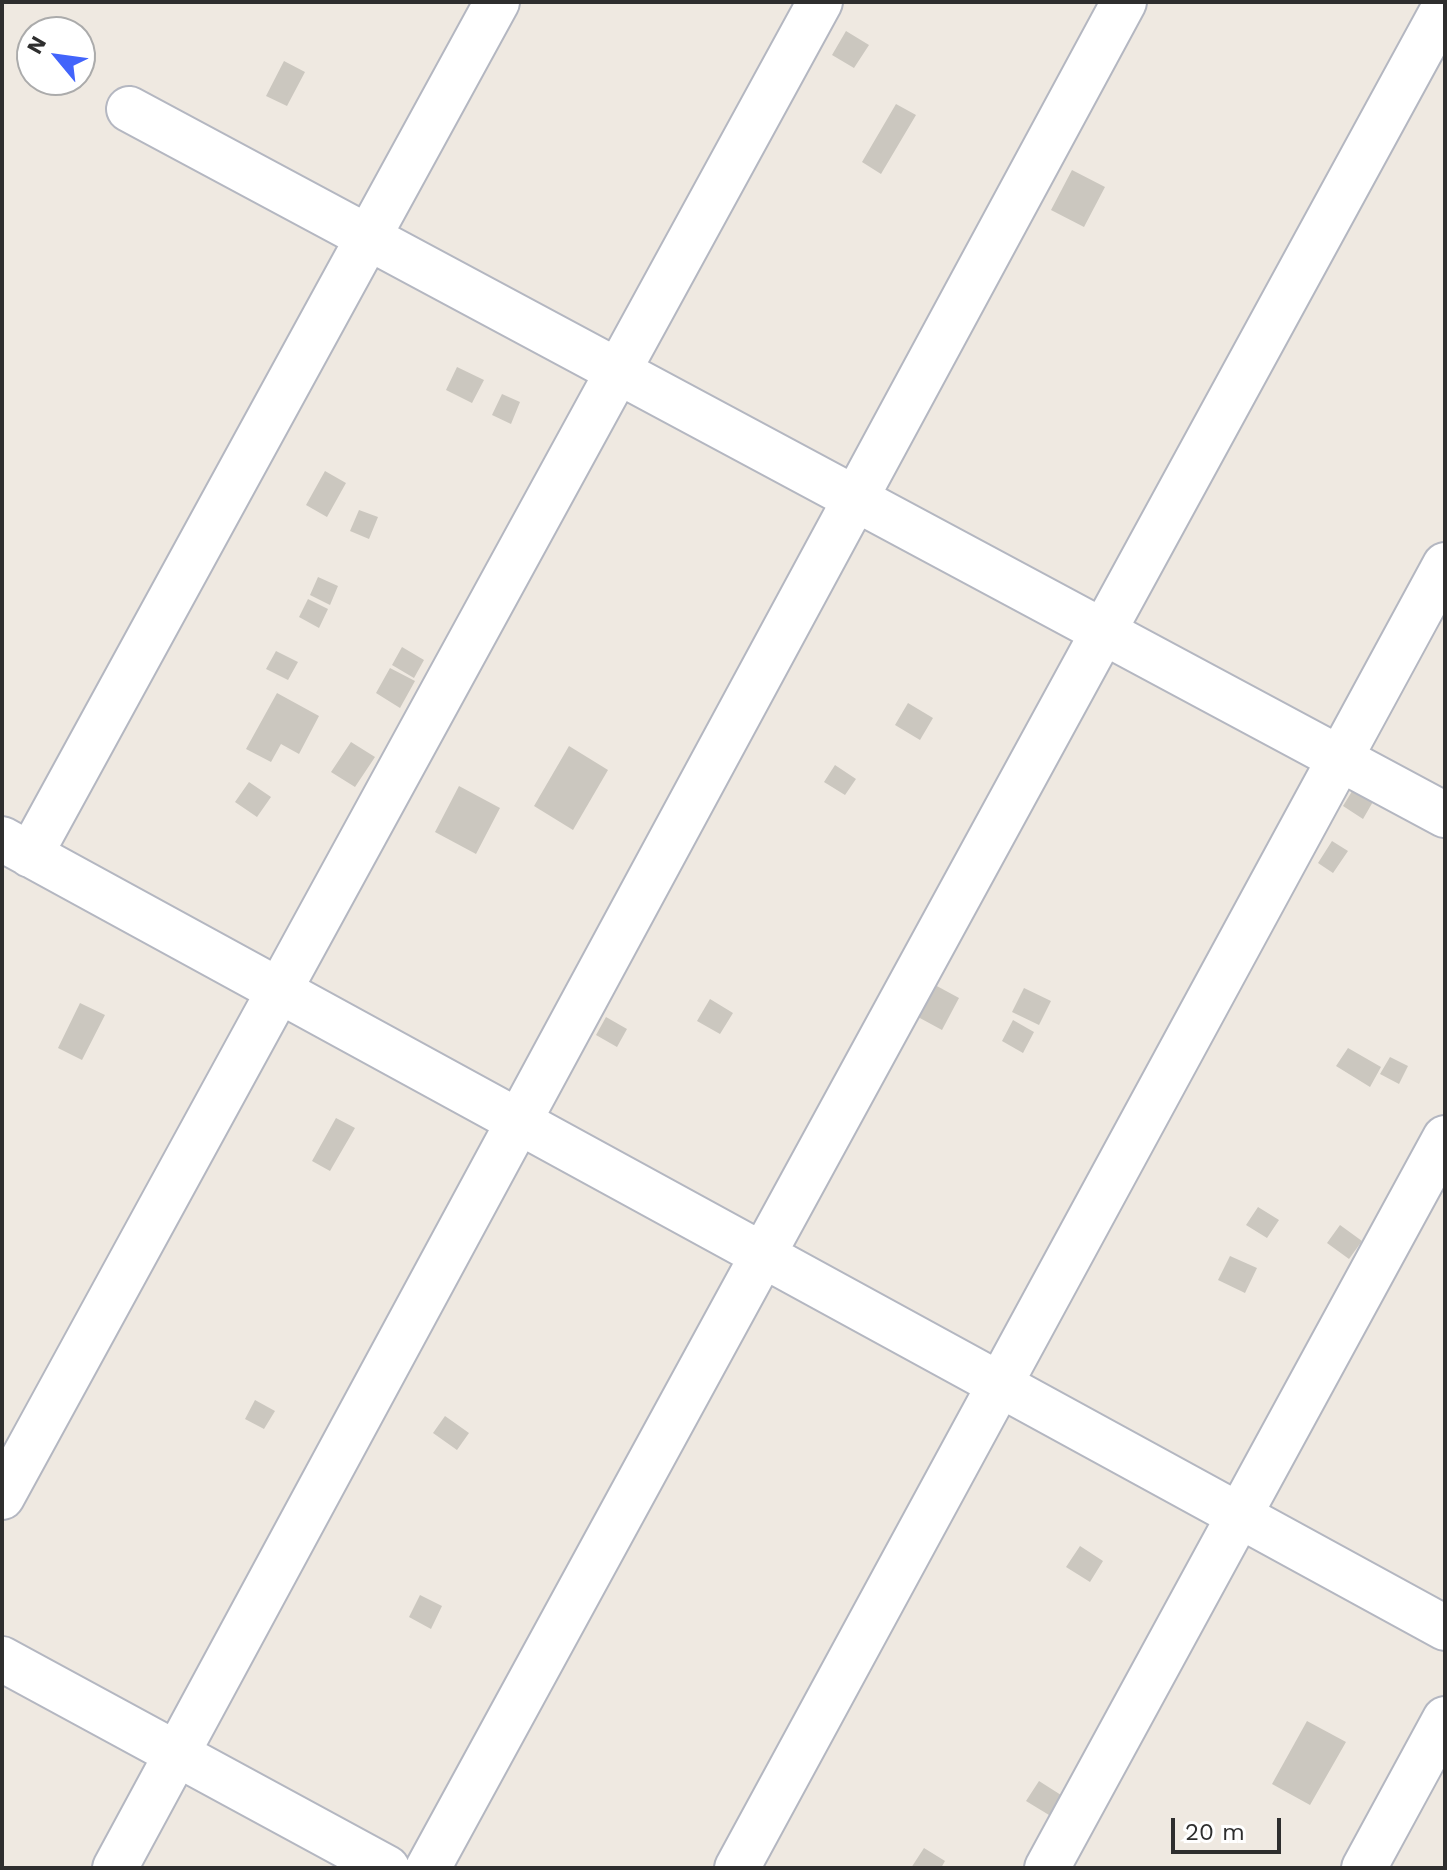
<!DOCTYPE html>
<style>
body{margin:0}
#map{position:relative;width:1447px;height:1870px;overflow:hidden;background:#efe9e1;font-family:"Work Sans",sans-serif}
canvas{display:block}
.frame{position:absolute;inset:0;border:4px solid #2e2e2e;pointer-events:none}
.north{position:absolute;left:16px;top:16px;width:80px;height:80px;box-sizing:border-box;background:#fff;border:2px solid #ababab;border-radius:50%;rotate:299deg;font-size:22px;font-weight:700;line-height:32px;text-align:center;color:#2e2e2e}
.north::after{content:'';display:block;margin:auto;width:28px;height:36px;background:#4264fb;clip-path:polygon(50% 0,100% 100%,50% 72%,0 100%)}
.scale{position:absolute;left:1171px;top:1818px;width:110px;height:36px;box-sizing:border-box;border:4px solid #2e2e2e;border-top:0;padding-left:10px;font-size:24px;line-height:28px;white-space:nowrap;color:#2e2e2e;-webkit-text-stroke:6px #fff;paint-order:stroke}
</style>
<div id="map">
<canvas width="1447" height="1870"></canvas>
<div class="frame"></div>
<div class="north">N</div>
<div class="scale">20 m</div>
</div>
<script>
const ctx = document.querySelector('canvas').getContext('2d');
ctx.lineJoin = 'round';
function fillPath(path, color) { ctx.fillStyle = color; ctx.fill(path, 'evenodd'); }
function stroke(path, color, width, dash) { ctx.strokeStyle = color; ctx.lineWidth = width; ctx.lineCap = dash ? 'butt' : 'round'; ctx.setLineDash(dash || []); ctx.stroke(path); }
fillPath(new Path2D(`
 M846,31L869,45L854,68L832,55Z
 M284,61L305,72L287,106L266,96Z
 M896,104L916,115L881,174L862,162Z
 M1072,170L1105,187L1084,227L1051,210Z
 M457,367L484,380L472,403L446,390Z
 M502,394L520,402L511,424L492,415Z
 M325,471L346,483L327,517L306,505Z
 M359,510L378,517L369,539L350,531Z
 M318,577L338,586L330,605L310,595Z
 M308,599L328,609L319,628L299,617Z
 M402,647L424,660L414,678L392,665Z
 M276,651L298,662L288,680L266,669Z
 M390,668L415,681L400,708L376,693Z
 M277,693L319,716L299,754L281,744L271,762L246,749Z
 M908,703L933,718L920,740L895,725Z
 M351,742L375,757L355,787L331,772Z
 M569,746L608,770L573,830L534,806Z
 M835,765L856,779L845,795L824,782Z
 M249,782L271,797L257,817L235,802Z
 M459,786L500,808L476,854L435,832Z
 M1354,788L1374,800L1363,819L1343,806Z
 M1332,841L1348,851L1333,873L1318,863Z
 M935,985L959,998L942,1030L918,1017Z
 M1024,988L1051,1001L1039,1025L1012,1012Z
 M710,999L733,1013L720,1034L697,1021Z
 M80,1003L105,1015L82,1060L58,1048Z
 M606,1017L627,1029L617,1047L596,1035Z
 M1013,1020L1034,1032L1023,1053L1002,1041Z
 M1348,1048L1381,1067L1370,1087L1336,1066Z
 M1390,1057L1408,1066L1399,1084L1380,1074Z
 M336,1118L355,1128L330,1171L312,1161Z
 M1258,1207L1279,1220L1267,1238L1246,1225Z
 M1340,1225L1362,1241L1349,1259L1327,1243Z
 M1230,1256L1257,1268L1245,1293L1218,1280Z
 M255,1400L275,1411L264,1429L245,1419Z
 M445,1416L469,1433L457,1450L433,1433Z
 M1080,1546L1103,1561L1090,1582L1066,1567Z
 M420,1595L442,1606L431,1629L409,1617Z
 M1307,1721L1346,1742L1310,1805L1272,1784Z
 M1039,1781L1061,1795L1049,1815L1026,1801Z
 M924,1848L945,1861L941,1868H911Z`), '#cbc7bf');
const minor = new Path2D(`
 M129,109L1445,815
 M2,839L1445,1628
 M30,855L497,2
 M2,1497L820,2
 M2,1659L387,1868
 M115,1868L1124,2
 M428,1868L1445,6
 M737,1868L1445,565
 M1047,1868L1445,1138
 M1364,1868L1445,1719`);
stroke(minor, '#b4b7c1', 48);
stroke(minor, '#fff', 44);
</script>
